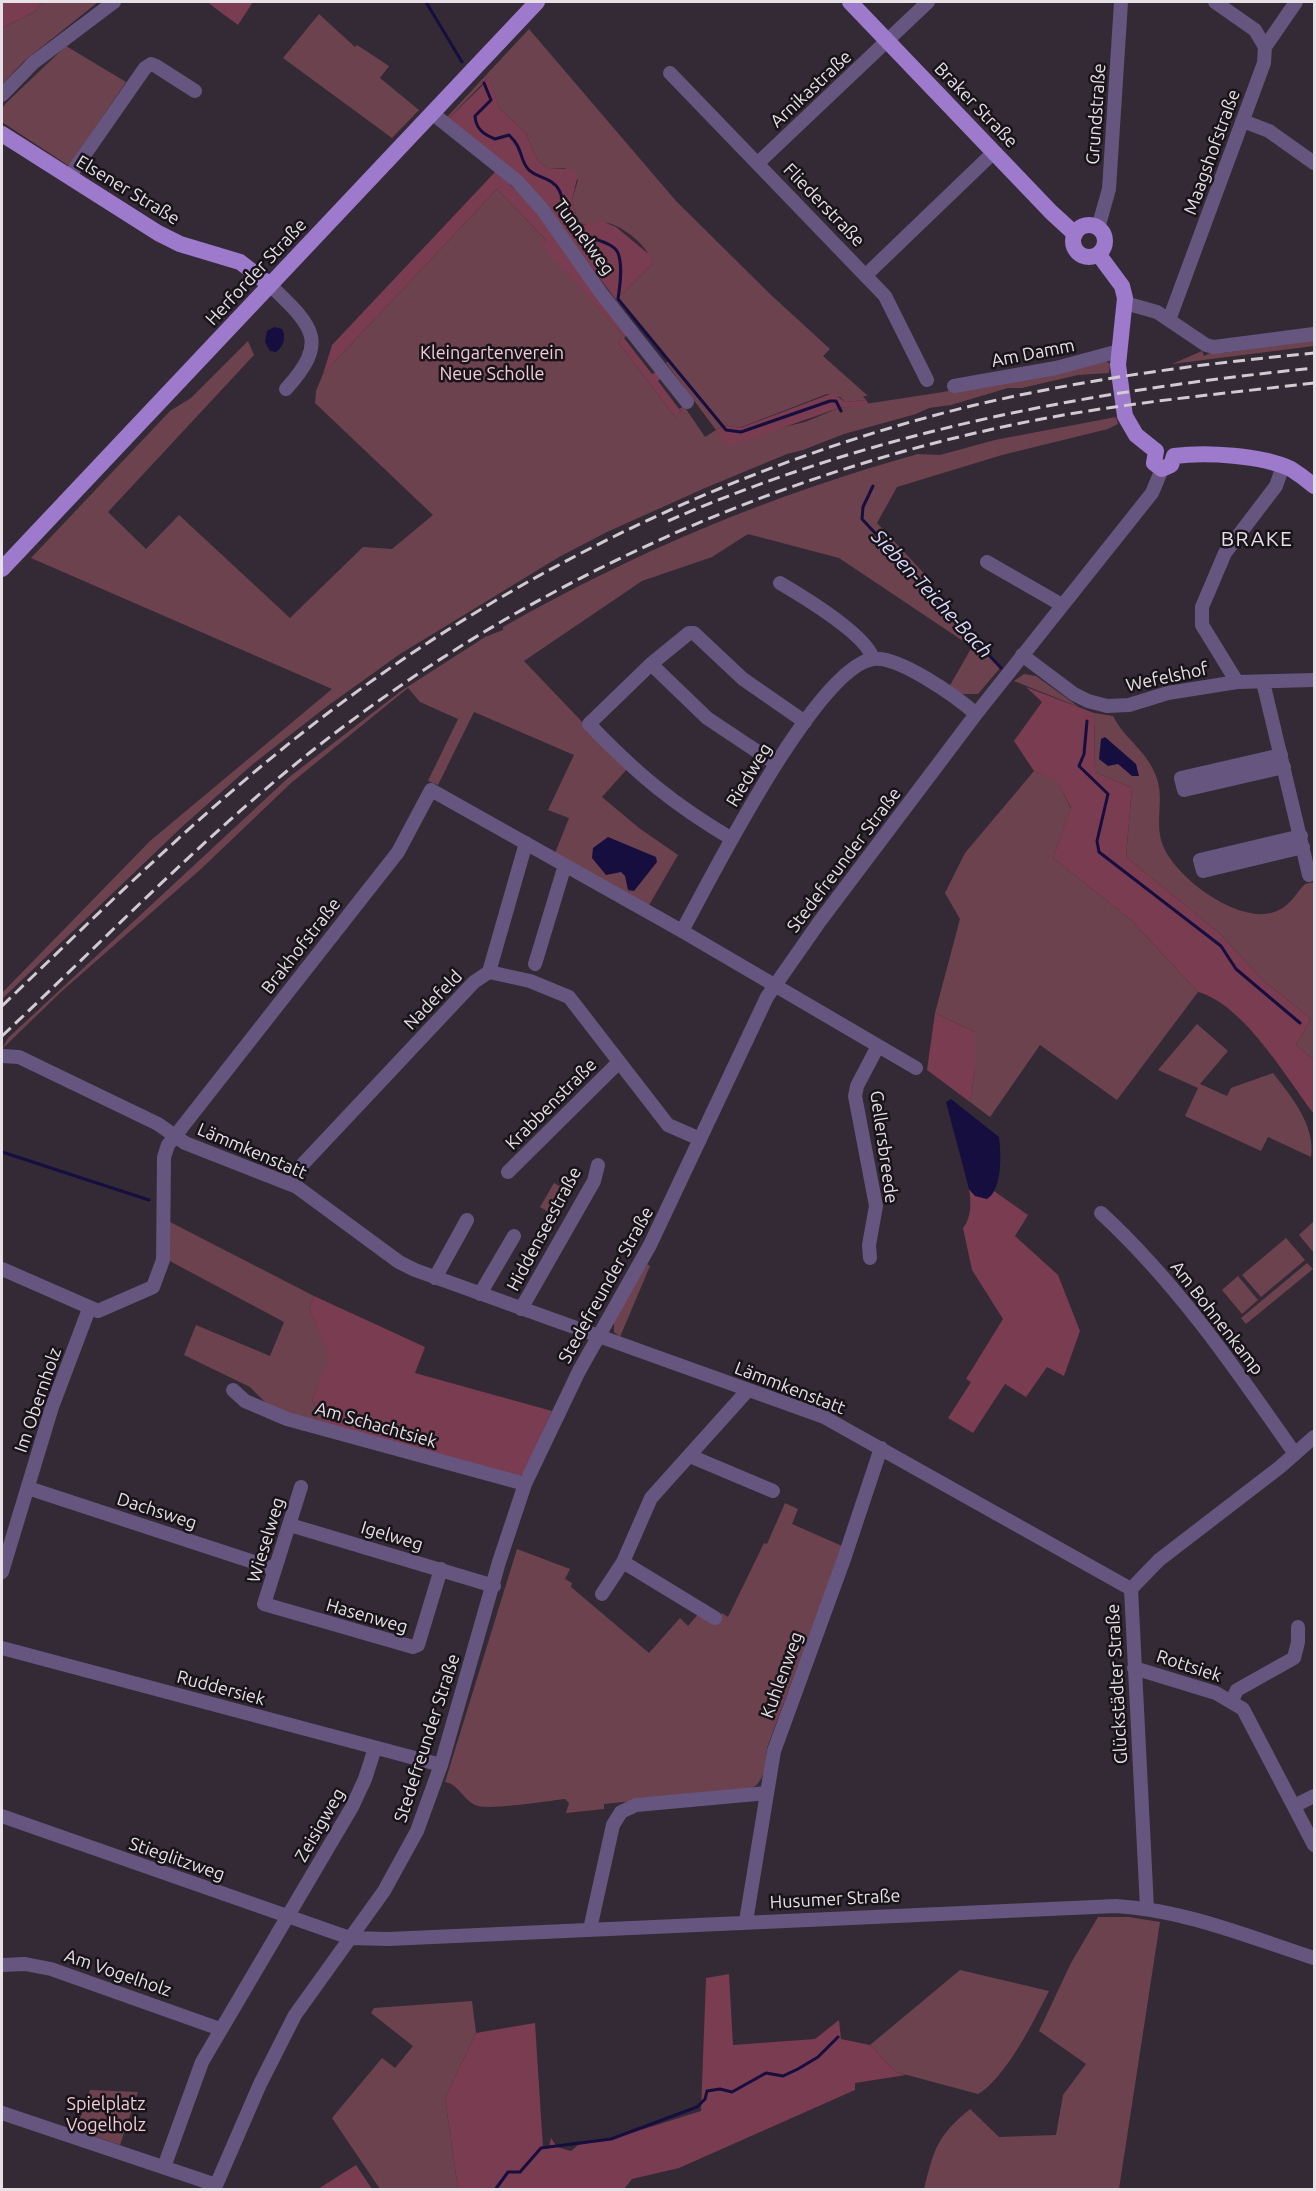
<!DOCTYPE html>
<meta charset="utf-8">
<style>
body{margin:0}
#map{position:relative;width:1316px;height:2191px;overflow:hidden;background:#332a35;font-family:Ubuntu,sans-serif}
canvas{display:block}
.frame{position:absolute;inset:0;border:3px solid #e7e0e7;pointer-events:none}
</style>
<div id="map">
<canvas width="1316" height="2191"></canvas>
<div class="frame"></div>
</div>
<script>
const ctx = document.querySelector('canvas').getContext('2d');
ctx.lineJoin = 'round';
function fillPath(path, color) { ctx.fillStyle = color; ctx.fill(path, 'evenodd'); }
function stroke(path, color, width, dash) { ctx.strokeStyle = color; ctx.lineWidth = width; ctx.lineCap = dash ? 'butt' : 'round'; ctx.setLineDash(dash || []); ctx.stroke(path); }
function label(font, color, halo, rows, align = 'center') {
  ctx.font = font + ' Ubuntu,sans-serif'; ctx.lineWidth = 5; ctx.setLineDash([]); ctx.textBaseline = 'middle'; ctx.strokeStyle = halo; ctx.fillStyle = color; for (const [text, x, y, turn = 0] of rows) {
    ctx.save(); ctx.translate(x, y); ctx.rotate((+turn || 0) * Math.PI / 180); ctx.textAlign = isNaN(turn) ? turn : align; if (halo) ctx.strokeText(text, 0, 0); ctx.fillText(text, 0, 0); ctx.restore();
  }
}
fillPath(new Path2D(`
 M43,2H98L23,62L2,85V28L34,12Z
 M319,14L355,47L357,45L389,66L380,78L419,110L392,138L283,58Z
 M529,29L676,201L770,294L830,349L823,356L868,396H863L866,400L845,402L840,397L827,394L739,428L724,425L716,430L724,441L805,422L839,408L943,392L1105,360L1110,364L1109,373L1078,375L1022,388H1008L951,405L929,408L916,414L844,434L803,450L787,454L705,488L607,532L559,557L400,654L326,707L253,764L184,825L2,999V993L150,841L332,689L31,558L170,411L191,398L248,341L254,355L108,512L146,549L179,515L290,618L363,547L392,549L433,515L315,403L316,391L323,374L497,189L546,240L542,245L623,335L618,342L676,418L684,406L705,437L716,430L666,363L669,360L616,300L652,264C651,248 622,225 607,223C597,222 587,228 578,222L572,200L578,180L565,168H548L538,161L525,132L499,108L489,77L449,118L447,117Z
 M66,46L126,82L69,166L2,122V109L5,104Z
 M1314,340V346L1172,364L1202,351L1204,356L1212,352L1223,353Z
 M1116,417L1118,424L1108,429L1002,455L897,487L877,523L932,582L925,587L1000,668L978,694H962L949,687L972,647L839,558L748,534L712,557L642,581L524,661L627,769L602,797L639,828L678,855L648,907L555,853L569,818L548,810L574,755L474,712L438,785L428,781L458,719L420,702L408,688L291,783L201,869L62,991L2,1049L8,1038L288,778L401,691L485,637L503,630V627C639,550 768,496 918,454L940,455L995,440Z
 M1024,674L1036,676L1079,707L1014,681Z
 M1094,713L1113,716C1125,740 1149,752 1157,779C1164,800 1155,821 1162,843C1173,876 1235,922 1271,913C1290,908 1293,896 1305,884L1314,882V1060L1296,1045L1311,1019L1263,980L1218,932L1126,857L1132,788L1095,772Z
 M1034,771L1057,780L1071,809L1053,858L1131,920L1198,992L1117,1100L1040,1045L990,1117L970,1102L975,1070V1032L935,1013L960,919L945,893L965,853Z
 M1197,1024L1228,1051L1200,1084L1227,1096L1231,1088L1273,1073C1291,1096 1316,1126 1311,1157L1268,1137L1261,1151L1185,1116L1198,1088L1158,1070Z
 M554,1183L568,1191L554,1215L540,1207Z
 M168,1221L314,1296L309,1308L330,1356L312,1400L325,1425L270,1407L250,1387L184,1355L196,1325L270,1356L284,1322L166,1259Z
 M1314,1221V1253L1299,1235Z
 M1286,1238L1305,1260L1261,1297L1242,1275Z
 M1307,1263L1313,1269L1246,1324L1241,1318Z
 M647,1264L650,1266L620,1337L614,1332V1321Z
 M1238,1276L1258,1300L1242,1314L1222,1290Z
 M785,1503L798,1509L792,1524L842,1546L767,1748C765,1763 766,1784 749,1789L604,1804V1809L566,1813L569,1803L565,1799C547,1801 487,1811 475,1805C463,1799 458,1784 445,1782L517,1549L570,1569L565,1579L572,1583L571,1587L649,1653L680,1618L688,1626L699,1613L715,1623L722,1613L728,1617L764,1543L767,1544Z
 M1098,1917H1129L1160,1922L1119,2189H924C934,2149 937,2136 970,2109L999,2137L1056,2135L1063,2095L1086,2064L1039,2031L1071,1963Z
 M960,1970L1049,1991C1035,2019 1005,2079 978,2094L896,2072L870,2045Z
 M472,2001L476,2033L445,2098L458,2189H380L332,2118L382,2058L395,2068L413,2046L371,2013L374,2008Z
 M90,2090L138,2092L120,2145L76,2130Z`), '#6d424f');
fillPath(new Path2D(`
 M2,2H43L34,12L2,28Z
 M207,2H253L238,25Z
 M489,76L499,108L525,132L538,161L548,168L572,169L578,175L572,200L578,222L584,225L601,221L616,227L651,256L652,264L616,300L544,204L449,118L481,87Z
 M496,171L537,211L628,334L624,338L652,374L658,371L663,377L658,381L679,409L684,406L676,418L618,342L623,335L541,245L546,240L497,189L323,374L332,345Z
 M833,393L845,402L866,400L869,404L839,408L727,447L716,430L724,425L740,428Z
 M1026,687L1094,713L1095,772L1132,788L1126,857L1218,932L1263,980L1311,1019L1296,1045L1314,1060V1114C1286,1077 1243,1004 1198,992L1131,920L1053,858L1071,808L1057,781L1034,771L1014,741L1042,702Z
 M935,1013L975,1032V1070L970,1102L927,1070Z
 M969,1189L972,1193L991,1196L994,1191L1028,1215L1015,1236L1058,1275L1080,1331L1064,1376L1047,1367L1026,1397L1005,1384L973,1433L948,1418L971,1382L966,1379L1003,1319L972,1270L963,1228C972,1217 971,1201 969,1189Z
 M314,1296L425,1347L415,1373L552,1411L524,1472L520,1476L325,1425L312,1400L329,1356L309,1308Z
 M729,1974L733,2045L815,2039L839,2020L841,2039L870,2045L896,2072L906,2075L855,2083V2090L679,2168L632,2179L624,2189H458L445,2098L476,2033L535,2023L543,2148H549L551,2138L557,2147L571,2151L578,2145L612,2139L701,2111L706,1978Z
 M356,2165L372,2189H318Z`), '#793c50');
fillPath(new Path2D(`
 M274,327L282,329C287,337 283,347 276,352L270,351L265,342L267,331Z
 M1105,737L1136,764L1139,776H1132L1118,764L1108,766L1099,759L1101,739Z
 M608,837L656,857L657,862L634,891L628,890L625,876L621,872L606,875L592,858L593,848Z
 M951,1099L999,1137C1001,1154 1003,1188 987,1199L975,1196L969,1189L946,1102Z`), '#160e3f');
stroke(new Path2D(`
 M426,2L462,62
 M484,83L491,100L475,116C476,129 483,134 495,139L509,135C524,149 519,160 529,170C537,178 553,178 559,190C565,201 564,215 571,225C581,240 612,239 618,253C623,266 620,286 618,299L726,430L741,432L830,401H836L841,411
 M873,486L863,507L862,519L1001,668
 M1087,721L1084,754L1079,766L1108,794L1097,841L1099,852L1221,946L1236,969L1300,1023
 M2,1152L149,1200
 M495,2190L508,2172H520L541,2148L611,2139L697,2107L705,2099L707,2091L720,2089L732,2092L766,2073L783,2076L798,2069L818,2057L838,2037`), '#160e3f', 3);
stroke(new Path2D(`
 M1215,2L1255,30L1265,47
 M670,73L885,296L927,380
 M2,95L33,63L114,2
 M432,113L517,181L542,209L601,293L687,402
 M1243,121L1269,131L1314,163
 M758,163L928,2
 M69,177L145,68L151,64L156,66L195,91
 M1098,228L1109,189L1121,2
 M866,275L994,152
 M270,285C311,325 331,340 286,389
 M1125,303L1157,312L1206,345L1214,347L1314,334
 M1169,320L1264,63L1265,47L1296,2
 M954,386L1056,368L1119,351
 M987,562L1062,605
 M780,583C802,596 867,635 873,659
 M1022,655L1074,694L1088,701L1107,706L1129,705L1168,693L1237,682L1314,680
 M651,664L707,718L776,764
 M1237,682L1202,625V607L1225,553L1276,486L1283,466
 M1263,682L1309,875
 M1281,755L1181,778L1184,790L1284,767
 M1301,836L1200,860L1203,871L1303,847
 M732,839C673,804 637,774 589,724L651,664L689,633H694L743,679L805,722
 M682,931C711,878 816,668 873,659C898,655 957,697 976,714
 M535,964L565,865
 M489,972L526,843
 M2,1056L19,1057L158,1124L185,1143L297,1187L399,1262L415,1270L824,1417L1131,1589
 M508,1172L619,1062
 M286,1182L474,982L489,972L530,981L569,997L668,1125L700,1139
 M1101,1213C1177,1283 1236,1369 1295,1454
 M870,1258L869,1245L876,1206L855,1096L857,1086L878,1046
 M2,1269L98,1311L153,1287L163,1260L164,1157L168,1145L398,852L431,790L682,931L916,1068
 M435,1278L467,1220
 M480,1294L514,1236
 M521,1309L594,1181L598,1165
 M233,1390L245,1401L287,1419L525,1484
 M690,1456L773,1491
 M301,1487L264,1604L413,1647L418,1645L441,1569
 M28,1488L275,1569
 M290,1525L494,1586
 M623,1562L715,1618
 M2,1572L52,1407L89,1309
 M602,1594L623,1562L651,1498L748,1390
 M2,1648L441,1765
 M1134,1668L1216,1693L1243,1709L1314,1845
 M1232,1700L1237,1690L1294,1658L1298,1642V1627
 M1294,1806L1314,1796
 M2,1816L350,1938L389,1939L1116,1906C1185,1910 1249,1937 1314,1958
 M1147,1908L1131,1589L1159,1560L1280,1467L1314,1437
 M746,1921L774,1751L844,1559L881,1448
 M590,1929L613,1825L621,1812L636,1805L767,1793
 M2,1965L25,1964L51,1969L220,2029
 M2,2113L216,2185
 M164,2167L202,2062L352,1807L365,1779L375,1748
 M214,2190L260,2084L295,2015L384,1891L417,1831L441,1765L499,1562L525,1484L579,1371L650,1245L767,997L820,921L976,714L1152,493L1162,469`), '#66557e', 14);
stroke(new Path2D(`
 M850,2L1051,212L1075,234
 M2,134L158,233L180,244L240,262L270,285
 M1073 241a16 16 0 1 1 32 0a16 16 0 1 1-32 0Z
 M1099,255L1122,286L1125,298L1118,365L1125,416L1136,435L1156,451
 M1156,451L1154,463L1162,469L1171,465L1174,456
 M1174,456C1206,452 1262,455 1291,469C1299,474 1307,480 1314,486
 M2,569L537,2`), '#9e7acd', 16);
stroke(new Path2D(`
 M668,521C876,430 1089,391 1314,368
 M2,1006C107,905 211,802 328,713C518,569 739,463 971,406C1084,379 1199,364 1314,353
 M2,1036C102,942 200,840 308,754C512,592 753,480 1007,426C1109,404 1212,395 1314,383`), '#d1cad1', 3, [12, 6]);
label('18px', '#e7e0e7', '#181419', [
 ["Arnikastraße",811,89,-43],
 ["Braker Straße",976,105,46],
 ["Grundstraße",1096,114,-86],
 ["Maagshofstraße",1212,152,-70],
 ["Elsener Straße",128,190,31],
 ["Fliederstraße",824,205,46],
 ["Tunnelweg",584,237,54],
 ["Herforder Straße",256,272,-47],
 ["Am Damm",1033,353,-11],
 ["Wefelshof",1167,677,-12],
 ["Riedweg",749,775,-59],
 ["Stedefreunder Straße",844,860,-53],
 ["Brakhofstraße",301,946,-52],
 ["Nadefeld",433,1000,-46],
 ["Krabbenstraße",551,1104,-45],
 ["Gellersbreede",884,1147,82],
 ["Lämmkenstatt",252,1151,23],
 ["Hiddenseestraße",544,1229,-62],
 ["Stedefreunder Straße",606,1285,-61],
 ["Am Bohnenkamp",1217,1318,52],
 ["Lämmkenstatt",790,1388,21],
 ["Im Obernholz",38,1400,-71],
 ["Am Schachtsiek",376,1425,16],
 ["Dachsweg",157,1511,18],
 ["Igelweg",392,1536,17],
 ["Wieselweg",266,1540,-73],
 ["Hasenweg",367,1616,16],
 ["Rottsiek",1189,1666,18],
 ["Kuhlenweg",782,1675,-70],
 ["Glückstädter Straße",1117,1684,-93],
 ["Ruddersiek",221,1688,15],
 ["Stedefreunder Straße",427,1738,-72],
 ["Zeisigweg",320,1825,-60],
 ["Stieglitzweg",177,1859,19],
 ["Husumer Straße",835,1899,-3],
 ["Am Vogelholz",118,1973,19]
]);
label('18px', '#f3cbd5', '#181419', [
 ["Kleingartenverein",492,353],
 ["Neue Scholle",492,374],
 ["Spielplatz",106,2104],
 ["Vogelholz",106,2125]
]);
label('italic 20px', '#d9dafd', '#181419', [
 ["Sieben-Teiche-Bach",932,594,47]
]);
ctx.letterSpacing = '1.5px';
label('21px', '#e7e0e7', '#181419', [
 ["BRAKE",1257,539]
]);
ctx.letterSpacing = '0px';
</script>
